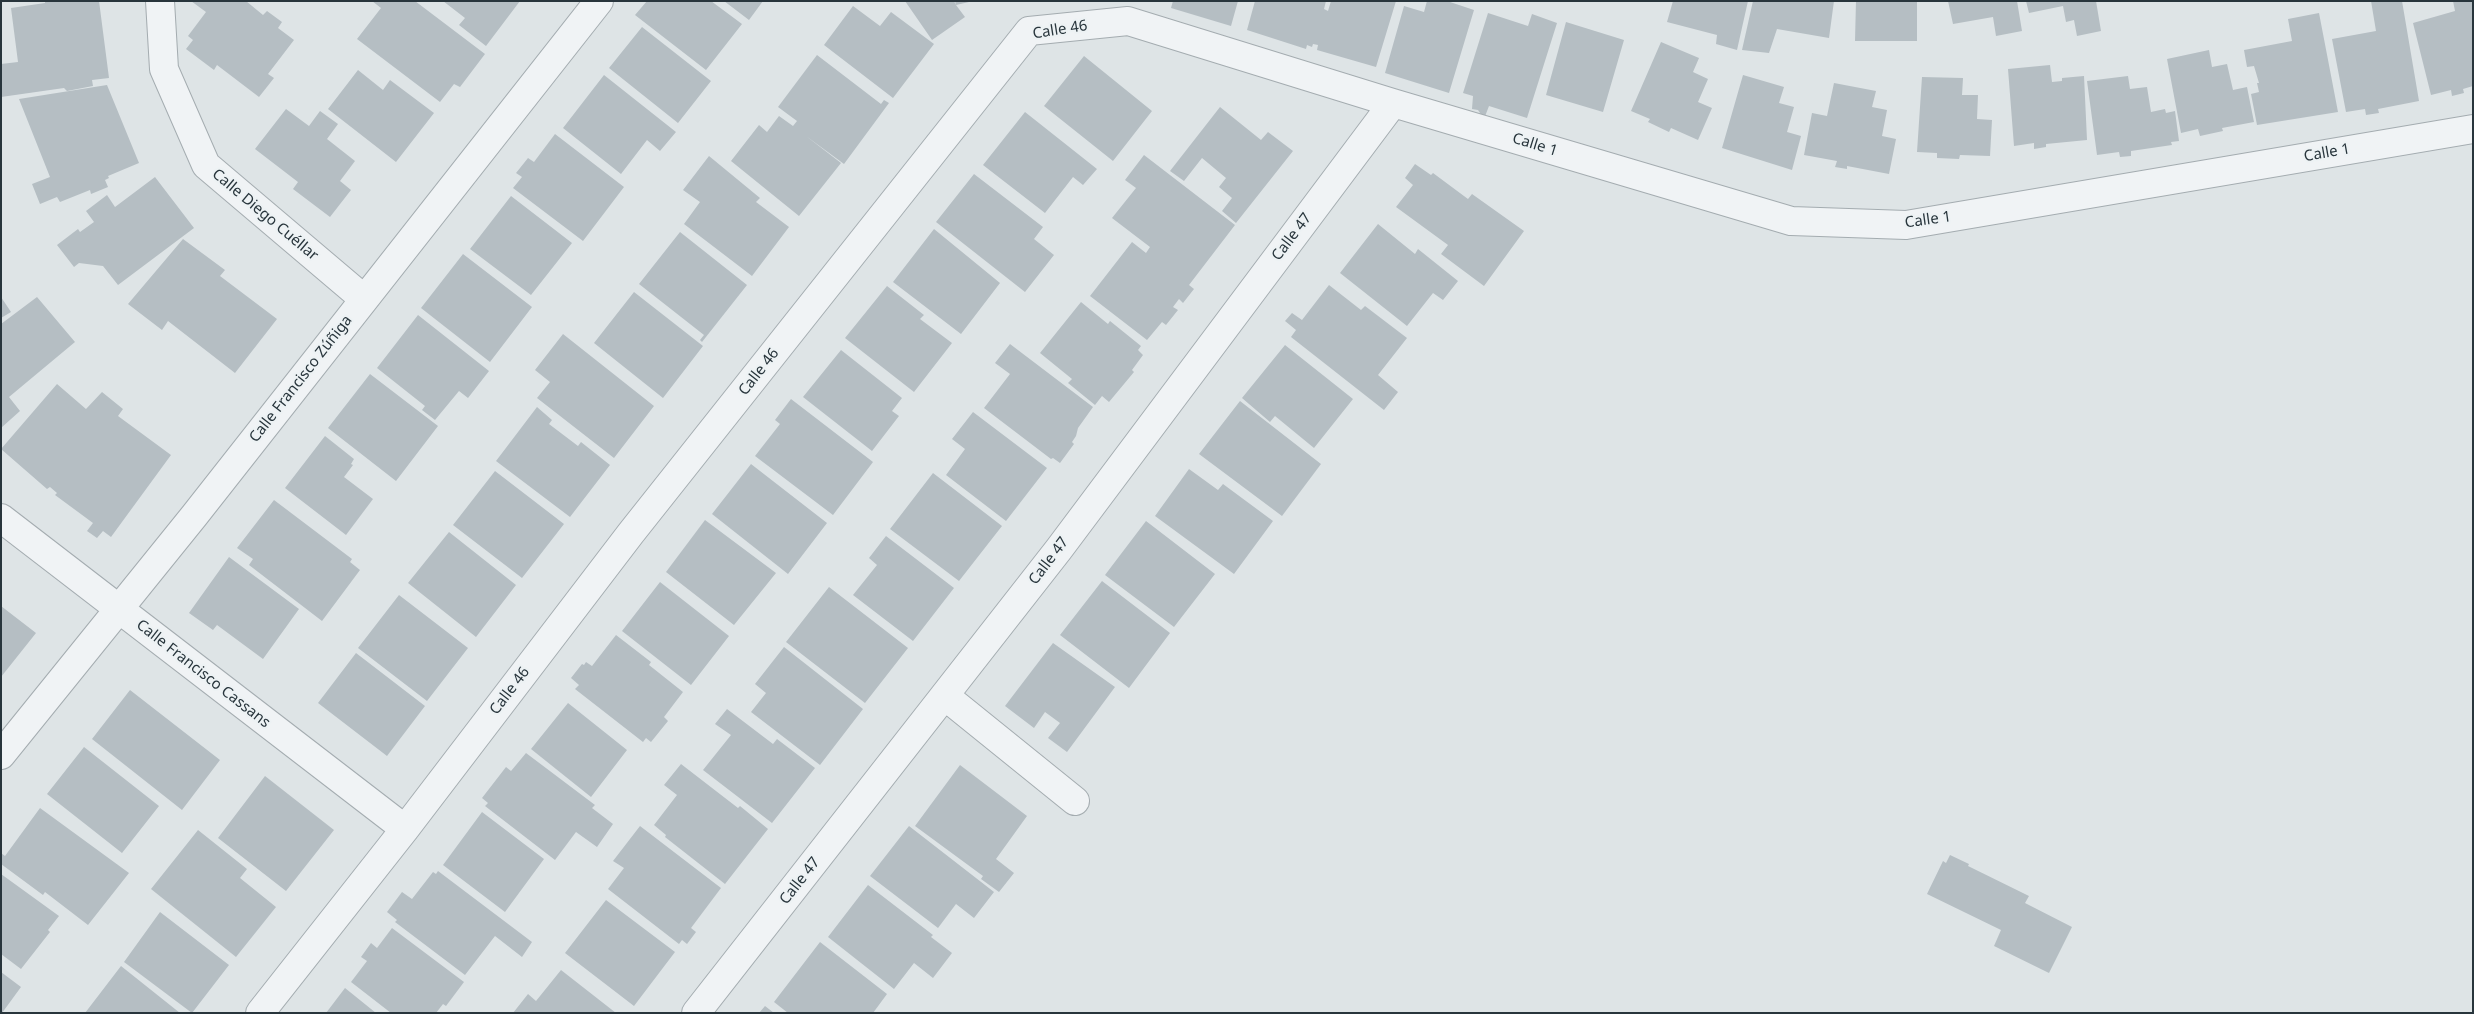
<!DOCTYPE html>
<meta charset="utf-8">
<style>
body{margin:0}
#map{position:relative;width:2474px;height:1014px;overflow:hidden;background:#dee4e6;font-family:"Noto Sans",sans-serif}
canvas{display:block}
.frame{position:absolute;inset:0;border:2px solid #28353c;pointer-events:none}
</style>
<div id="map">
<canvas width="2474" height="1014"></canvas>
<div class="frame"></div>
</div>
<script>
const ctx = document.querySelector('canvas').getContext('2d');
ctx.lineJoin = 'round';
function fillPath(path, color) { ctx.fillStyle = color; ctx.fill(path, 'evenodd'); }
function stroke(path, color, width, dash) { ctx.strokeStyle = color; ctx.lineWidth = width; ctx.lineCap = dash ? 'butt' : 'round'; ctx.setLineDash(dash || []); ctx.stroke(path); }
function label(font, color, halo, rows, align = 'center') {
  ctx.font = font + ' "Noto Sans",sans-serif'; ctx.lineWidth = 4.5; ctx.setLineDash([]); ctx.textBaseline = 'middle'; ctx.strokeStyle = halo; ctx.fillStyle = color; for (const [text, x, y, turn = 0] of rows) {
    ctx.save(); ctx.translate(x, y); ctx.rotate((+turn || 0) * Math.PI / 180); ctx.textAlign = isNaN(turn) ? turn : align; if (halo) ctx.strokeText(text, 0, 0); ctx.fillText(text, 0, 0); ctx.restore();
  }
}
fillPath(new Path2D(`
 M45,1H99L109,78L92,80L93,86L67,91L64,88L1,97V64L18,62L11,8L45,3Z
 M191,1H246L263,15L267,11L282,22L278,28L294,40L268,74L274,78L259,97L217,65L214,70L186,49L193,40L188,36L206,12Z
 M372,1H415L485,54L460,87L454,84L440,102L357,39L381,8Z
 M443,1H520L486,46L459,25L465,18Z
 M647,1H711L742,24L706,70L635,15Z
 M724,1H763L749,20Z
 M905,1H954L956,5L955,1L969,2L956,5L965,17L932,40Z
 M1173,1H1238L1231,26L1171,8Z
 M1255,1H1326L1324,9L1328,11L1331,1H1396L1376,67L1317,50L1318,45L1313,44L1312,47L1307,45L1306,49L1247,30Z
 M1427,1H1447L1474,10L1449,93L1385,73L1404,6L1424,12Z
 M1673,1H1748L1737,50L1716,44L1717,35L1667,22Z
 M1753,1H1834L1829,38L1777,29L1769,53L1742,50Z
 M1856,1H1917V41H1855Z
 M1948,1H2017L2022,31L1996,36L1993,17L1953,24Z
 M2026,1H2096L2101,31L2077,36L2074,20L2066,22L2063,6L2029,13Z
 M2371,1H2402L2419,101L2378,109L2379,113L2366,115L2365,109L2346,112L2332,39L2376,31Z
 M2453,1H2473V86L2463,89L2464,93L2452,96L2451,90L2431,95L2413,23L2455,11Z
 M853,6L880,26L891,12L934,44L893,98L824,45Z
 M1488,13L1528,26L1532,14L1557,23L1527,118L1489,106L1484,119L1478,110L1472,109L1473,96L1463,93Z
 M2319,13L2338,112L2257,125L2251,94L2259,92L2257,83H2259L2254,66L2247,67L2244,50L2292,41L2288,19Z
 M1566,22L1624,40L1603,112L1546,95Z
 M642,27L711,81L678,123L609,68Z
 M1661,42L1699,58L1693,72L1708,79L1698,102L1712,108L1698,140L1671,128L1669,132L1648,122L1650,119L1631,111Z
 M2209,50L2212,67L2227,64L2233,90L2247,87L2254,122L2222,128L2223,131L2200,136L2198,129L2181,133L2167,59Z
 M817,55L881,104L884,100L889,103L844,164L806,136L841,163L799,216L731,161L759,125L767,132L779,116L793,126L797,121L778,107Z
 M1084,56L1152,111L1113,161L1044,106Z
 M2050,65L2052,82L2062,81V78L2084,76L2087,140L2046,144V147L2034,149V143L2014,146L2008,69Z
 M358,70L383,90L390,80L434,113L396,162L328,109Z
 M604,75L676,132L660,151L647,140L621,174L563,128Z
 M1743,75L1784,87L1779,103L1794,107L1787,132L1801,136L1792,170L1722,148Z
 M2128,76L2130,89L2147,87L2151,112L2165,109L2166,113L2175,111L2179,141L2171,142L2172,145L2131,151V156L2120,157L2119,152L2097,155L2087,81Z
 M1922,77L1963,78L1962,95H1978L1977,119L1992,120L1990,156L1960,155L1959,159L1937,158V153L1917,152Z
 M1834,83L1876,91L1872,107L1887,110L1882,136L1896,139L1889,174L1847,166V169L1835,167L1837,161L1804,155L1812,113L1827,116Z
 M107,85L139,163L108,176L109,178L105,180L108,187L91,194L90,190L60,202L57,197L40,204L32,184L50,177L19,99Z
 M1220,107L1261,140L1268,132L1293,151L1236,223L1222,211L1232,198L1219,187L1226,178L1202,158L1184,181L1170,171Z
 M286,109L309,126L320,111L338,124L327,139L355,161L340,181L351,190L330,217L293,189L298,182L255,149Z
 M1025,112L1097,169L1083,185L1073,177L1045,213L983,165Z
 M555,134L624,187L583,241L513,188L522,177L516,173L528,158L534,162Z
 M1144,155L1235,225L1189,285L1194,289L1183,303L1179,299L1173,307L1178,310L1166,325L1162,322L1147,340L1090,296L1132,242L1146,253L1150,247L1112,218L1136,188L1125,180Z
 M709,156L760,198L756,202L789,227L752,276L684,224L700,202L683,190Z
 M1415,164L1431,175L1433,173L1468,199L1472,194L1524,231L1484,286L1441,254L1448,245L1396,207L1413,185L1405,178Z
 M974,174L1043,227L1034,239L1054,255L1025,292L936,222Z
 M155,177L194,228L118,285L103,266L79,263L74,267L57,245L78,229L80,232L94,222L86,211L107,195L115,207Z
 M511,196L572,243L531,295L470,249Z
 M1378,224L1415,254L1418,249L1458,281L1443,300L1433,293L1407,326L1340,273Z
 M934,229L1000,283L961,334L893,282Z
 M680,232L747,285L702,342L700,340L704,335L639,284Z
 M183,239L225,270L220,276L277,319L235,373L168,321L162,330L128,304Z
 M463,254L532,307L490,362L421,308Z
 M1329,285L1361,310L1365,306L1407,338L1378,375L1398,392L1384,410L1291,337L1296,330L1285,321L1292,313L1302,320Z
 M887,286L924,315L920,319L952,343L914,392L845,338Z
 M634,292L703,346L663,398L594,343Z
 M1,297L11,312L1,318Z
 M37,297L75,342L9,397L20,411L1,428V324Z
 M1081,302L1108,324L1110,321L1141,346L1138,350L1143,355L1132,370L1134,372L1109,402L1102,396L1095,405L1068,383L1072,379L1040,353Z
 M418,315L489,371L468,398L459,391L435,420L422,410L425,406L377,368Z
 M563,334L654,406L614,458L537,398L550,382L535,370Z
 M1010,344L1093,407L1078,428L1076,436L1072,442L1074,444L1060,463L1053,458L1051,459L984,408L1010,374L995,363Z
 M1285,345L1353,399L1314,448L1275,416L1270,422L1242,398Z
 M841,350L902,398L892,411L899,416L872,451L803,397Z
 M370,374L438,426L396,481L328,428Z
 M57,384L86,409L102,392L123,409L118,416L171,455L111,537L103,531L97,538L87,531L93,523L55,495L57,493L50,487L47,489L1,449Z
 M791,399L873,462L833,515L755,456L780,424L775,420Z
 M1240,401L1321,464L1282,516L1199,454Z
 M537,407L552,420L549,424L578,446L581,442L610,465L570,517L496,461Z
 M973,412L1047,468L1006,521L946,475L965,449L952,439Z
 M325,436L354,459L351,464L353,465L344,477L373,499L346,535L285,488Z
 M751,464L827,523L788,574L712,514Z
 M1189,469L1218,490L1223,484L1273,521L1234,574L1155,516Z
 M495,471L564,524L522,578L453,525Z
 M933,473L1002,526L959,581L890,529Z
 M274,500L352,559L350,562L360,570L322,621L249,565L253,559L237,548Z
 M705,520L776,573L734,625L666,572Z
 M1146,521L1215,574L1174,627L1105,575Z
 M449,532L516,585L476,637L408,583Z
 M886,536L954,588L913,641L853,595L877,565L869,558Z
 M229,557L299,609L263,659L217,625L213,630L189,613Z
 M1102,581L1170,633L1129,688L1060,635Z
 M660,582L729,636L691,685L622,631Z
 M829,587L908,648L865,703L786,642Z
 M399,595L468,648L427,701L358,648Z
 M1,606L36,633L1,677Z
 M616,635L651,662L649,665L683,692L664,717L668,721L651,742L646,738L643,742L575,689L579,685L571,678L582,664L584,665L586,662L592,666Z
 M1053,643L1115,687L1067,752L1048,738L1060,723L1045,712L1034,728L1005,706Z
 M784,647L863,709L820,765L751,712L766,693L755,684Z
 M356,653L425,706L387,756L318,703Z
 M130,690L220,760L182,810L92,739Z
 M568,703L627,750L591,797L531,749Z
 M727,709L773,744L777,739L815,768L772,823L703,770L731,735L715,724Z
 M84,747L159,806L122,853L47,794Z
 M526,753L595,805L592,808L613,824L597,847L576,832L555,860L485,806L488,803L482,798L506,767L511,771Z
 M681,764L738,808L740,806L768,829L725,884L665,837L666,835L654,825L677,795L664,785Z
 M960,765L1027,816L996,859L1014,873L999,892L981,879L983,876L915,826Z
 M265,776L334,830L286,891L218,838Z
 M40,808L129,873L88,925L45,892L43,895L1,864V853L5,856Z
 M482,812L544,859L505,912L443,865Z
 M640,826L721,888L691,928L696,932L687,944L682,940L679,944L608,889L624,868L613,861Z
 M909,826L994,892L974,918L956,904L938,928L870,876Z
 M198,830L247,869L240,878L276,907L236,957L151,889Z
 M1950,855L1969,864L1968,866L2029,896L2025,903L2072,927L2049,973L1994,946L2001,930L1927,894L1943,861L1946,863Z
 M438,871L532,942L522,957L495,936L465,975L395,922L397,920L387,912L402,892L412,899L433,872L436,874Z
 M1,874L59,916L48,930L50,932L21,969L1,954Z
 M868,885L933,935L931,937L952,953L933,978L914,963L894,989L828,937Z
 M606,900L675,952L634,1006L565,953Z
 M160,912L229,965L192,1013L124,962Z
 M392,928L464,982L446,1006L443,1004L436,1013H391L351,982L367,961L361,957L371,943L377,948Z
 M820,942L887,994L873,1013H788L774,1002Z
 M121,966L180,1013H85Z
 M561,970L616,1013H513L528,994L536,1001Z
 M1,972L21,987L2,1013H1Z
 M345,988L376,1013H326Z
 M765,1006L774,1013H759Z`), '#b5bec3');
const minor = new Path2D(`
 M160,1L164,69L206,165L364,299
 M1,518L405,829
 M945,696L1075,801
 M1,755L194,516L599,1
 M260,1013L405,829L631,533L1029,31L1128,21L1393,103L1791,221L1906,225L2473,129
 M696,1013L1059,549L1393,103`);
stroke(minor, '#a4acb0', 30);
stroke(minor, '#f0f3f5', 28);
label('15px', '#28353c', '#edf2f4', [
 ["Calle 46",1060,30,-9],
 ["Calle 1",1535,145,17],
 ["Calle 1",2327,153,-10],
 ["Calle Diego Cuéllar",265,215,40],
 ["Calle 1",1928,220,-8],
 ["Calle 47",1292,237,-53],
 ["Calle 46",759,372,-52],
 ["Calle Francisco Zúñiga",301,379,-52],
 ["Calle 47",1049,561,-53],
 ["Calle Francisco Cassans",203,674,38],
 ["Calle 46",510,691,-53],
 ["Calle 47",800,881,-52]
]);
</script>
